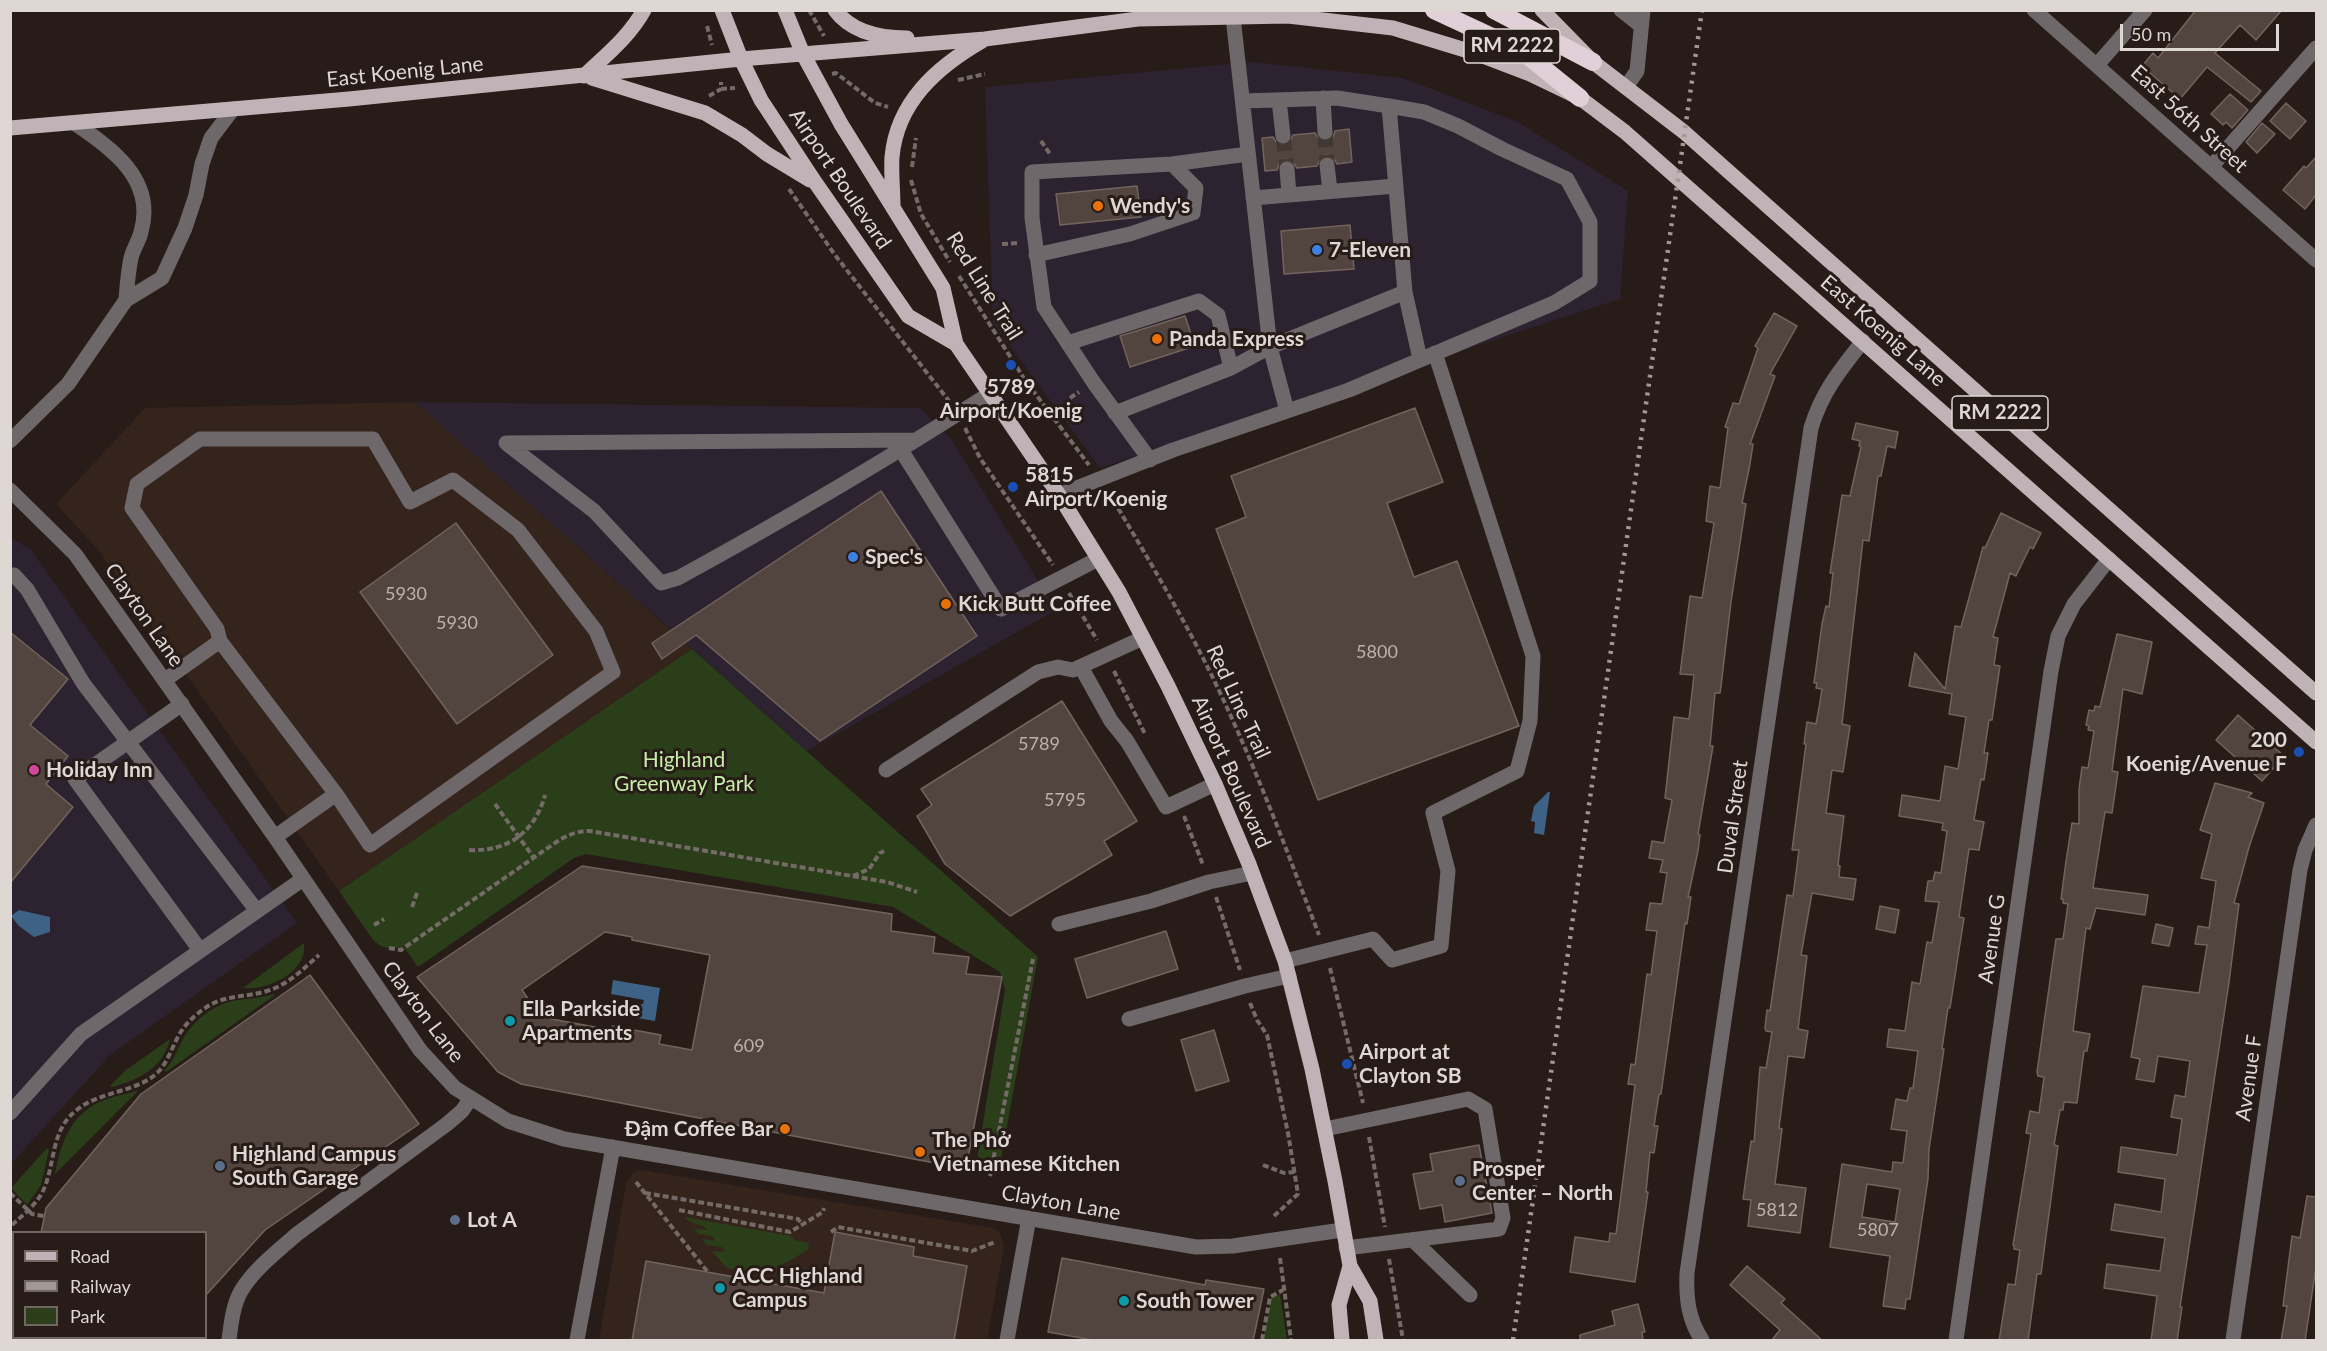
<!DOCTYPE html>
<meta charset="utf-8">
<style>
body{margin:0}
#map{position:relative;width:2327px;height:1351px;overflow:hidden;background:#271c17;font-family:Lato,sans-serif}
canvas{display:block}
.frame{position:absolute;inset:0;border:12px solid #ded7d3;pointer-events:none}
.legend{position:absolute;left:12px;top:1231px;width:195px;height:108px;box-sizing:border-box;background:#271c17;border:2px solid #706762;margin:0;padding:8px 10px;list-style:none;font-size:18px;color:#ded7d3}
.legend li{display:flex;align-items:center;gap:12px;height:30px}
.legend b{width:30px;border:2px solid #706762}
.scale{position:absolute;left:2120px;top:24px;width:159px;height:27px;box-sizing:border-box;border:3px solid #ded7d3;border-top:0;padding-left:8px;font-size:18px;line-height:21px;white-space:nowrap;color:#ded7d3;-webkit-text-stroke:4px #271c17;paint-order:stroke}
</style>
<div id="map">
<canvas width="2327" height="1351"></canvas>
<div class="frame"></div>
<ul class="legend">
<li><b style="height:8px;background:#c0b3b8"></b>Road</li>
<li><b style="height:8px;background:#a29995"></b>Railway</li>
<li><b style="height:16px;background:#2b3e1a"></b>Park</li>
</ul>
<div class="scale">50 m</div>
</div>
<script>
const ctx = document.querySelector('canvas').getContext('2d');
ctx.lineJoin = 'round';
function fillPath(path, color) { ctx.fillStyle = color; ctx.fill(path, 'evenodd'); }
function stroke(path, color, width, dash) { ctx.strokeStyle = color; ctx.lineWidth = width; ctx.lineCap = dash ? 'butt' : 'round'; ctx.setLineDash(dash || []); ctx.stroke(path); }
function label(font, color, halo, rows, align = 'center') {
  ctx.font = font + ' Lato,sans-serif'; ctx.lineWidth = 6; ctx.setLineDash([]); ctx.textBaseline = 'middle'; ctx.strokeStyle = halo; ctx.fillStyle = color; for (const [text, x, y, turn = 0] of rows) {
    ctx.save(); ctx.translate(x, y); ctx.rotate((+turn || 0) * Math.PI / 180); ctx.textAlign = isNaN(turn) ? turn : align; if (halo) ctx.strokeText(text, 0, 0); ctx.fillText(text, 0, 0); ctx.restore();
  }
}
fillPath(new Path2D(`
 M1252,62L1403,78L1518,122L1628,191L1620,299L1100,468L993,323L985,87Z
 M415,402L920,408L950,437L1056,610L807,751Z
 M10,537L31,550L297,923L110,1055L11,1164Z`), '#2c2230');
fillPath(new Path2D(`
 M415,402L692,649L339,891L99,551L56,504L145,408Z
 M642,1170L993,1228L1000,1233L1004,1247L987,1340H599L626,1183L634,1172Z`), '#35241b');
fillPath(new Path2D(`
 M692,649L1038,957L999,1170L974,1166L977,1159L1005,990L1000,972L893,907L586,854L574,858L418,967L403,946C390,951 382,948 373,940L339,891Z
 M304,943C308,972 268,991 243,988Z
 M274,994L275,995L166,1072L164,1071C175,1060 178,1046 186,1034C196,1019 214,1005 232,1001C246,998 260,999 274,994Z
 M170,1039C164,1068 138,1080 112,1087L110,1086L126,1070Z
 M139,1090L55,1174C61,1141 72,1111 107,1099C117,1095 128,1094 139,1090Z
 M47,1148L49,1150L41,1185L27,1205L11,1188Z
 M684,1217L791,1236L794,1240L809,1243L808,1250L764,1275L727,1268L712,1251L725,1252L722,1247L707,1245L702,1239L716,1241L712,1236L698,1234L694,1229L708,1230C702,1223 692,1226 684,1217Z
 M1280,1294L1287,1340H1263L1271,1298Z`), '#2b3e1a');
fillPath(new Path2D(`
 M1548,792H1550L1544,835L1534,833L1535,822L1531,821L1534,806Z
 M19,910L50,917V932L34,937L19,926L11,916Z
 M613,980L660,988L655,1021L637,1018L640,1004H643L644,1000L611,994Z`), '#3e6186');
const building = new Path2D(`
 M2196,10H2282L2256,40L2240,25L2215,53L2261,91L2251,102L2207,67L2180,99L2142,66L2153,53L2158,58Z
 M2230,94L2248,110L2232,128L2226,122L2223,125L2211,114Z
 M2286,103L2306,121L2290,139L2270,121Z
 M2262,123L2275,134L2257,153L2246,142Z
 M1349,129L1352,162L1337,164L1334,159L1326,155L1321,158L1317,166L1297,168L1292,161L1286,159L1279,164L1277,170L1265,171L1262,138L1273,137L1276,142L1283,146L1289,143L1293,135L1315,133L1320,140L1326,142L1333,137L1335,131Z
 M2316,157V195L2305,209L2283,190L2304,166L2306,168Z
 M1137,186L1141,217L1060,225L1056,194Z
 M1350,225L1354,269L1284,274L1281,231Z
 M1774,313L1797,326L1770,374L1775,376L1750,444H1753L1750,464L1742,503L1746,504L1731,602L1721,686L1720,693H1715L1710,746H1713L1698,834L1700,835L1698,851L1688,897H1691L1687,924L1685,923L1661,1094H1659L1654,1126H1658L1654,1153L1650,1152L1646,1192H1648L1635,1282L1570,1272L1575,1237L1609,1242L1610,1233L1616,1234L1635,1085L1628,1084L1631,1064L1635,1065L1647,974L1651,975L1657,931L1646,930L1650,903L1662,904L1667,873L1660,872L1663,860L1649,858L1652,841L1664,843L1672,800L1665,798L1674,717L1689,719L1694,675L1680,674L1690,596L1702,598L1714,523L1706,521L1710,486L1720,488L1728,428L1725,427L1733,403L1739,404L1758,348L1755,346Z
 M1185,316L1195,346L1130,367L1120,336Z
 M1415,408L1443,482L1387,503L1414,577L1457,561L1519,726L1318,800L1216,529L1246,517L1231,476Z
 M1856,423L1898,432L1895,448L1887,446L1881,476H1878L1869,541L1863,540L1842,724L1850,726L1843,772L1832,770L1826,813L1844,816L1838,865L1840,866L1839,877L1856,879L1853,900L1812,893L1801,955L1807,956L1798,1029L1808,1031L1804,1058L1788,1056L1779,1128L1782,1129L1775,1184L1806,1188L1800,1233L1748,1226L1751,1200L1743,1199L1751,1141L1754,1142L1760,1067L1766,1068L1772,1032L1766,1031L1765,1028L1767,1010L1770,1011L1787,895L1793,896L1799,850H1792L1806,744H1804L1807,722L1816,724L1819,708L1822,689L1816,688L1817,683H1814L1822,624L1826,606L1829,607L1833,573H1830L1842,495L1850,496L1861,447L1859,446L1860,441L1852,439Z
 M881,491L977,636L820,741L696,635L662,659L652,643Z
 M2001,513L2041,533L2033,549L2030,547L2016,576L2010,573L1993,637L1998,638L1994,665L2000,666L1992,720H1989L1984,753H1988L1984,780L1981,779L1974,820L1984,822L1979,850L1969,849L1959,917L1964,918L1950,1008H1948L1942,1049H1944L1929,1149L1928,1179L1910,1299H1906L1905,1309L1883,1306L1890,1256L1830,1247L1839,1185L1842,1164L1892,1172L1893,1162L1903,1163L1907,1131L1891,1129L1896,1099L1907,1101L1910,1088H1913L1918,1051L1887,1047L1889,1029L1905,1031L1912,982L1920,984L1927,942L1932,943L1939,902L1925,901L1928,881H1933L1935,872L1941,873L1947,831L1942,830L1943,823L1899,816L1902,795L1940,801L1945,766L1958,769L1966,717L1949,714L1952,694L1909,686L1915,653L1945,689L1955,626L1961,627L1983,547L1985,548ZM1867,1184L1900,1189L1895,1222L1862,1217Z
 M456,523L553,655L457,724L360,592Z
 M10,632L68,679L30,725L68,756L46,784L73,807L10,883Z
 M2117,634L2152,642L2142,694L2123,689L2112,771L2118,772L2112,813L2105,812L2093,888L2148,895L2145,915L2096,908L2090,929L2086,928L2073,1031L2090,1034L2087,1051H2084L2077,1103L2064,1102L2063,1110H2060L2054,1145L2058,1146L2041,1274H2037L2028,1341H1999L2008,1284L2015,1285L2020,1250L2014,1249V1245H2013L2031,1134L2026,1133L2030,1111L2039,1113L2044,1077L2038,1076L2037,1072L2056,939H2063L2068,904L2063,903V899H2061L2066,861L2072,823L2079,824V789L2082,767L2088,768L2094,731L2088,730L2089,726L2086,725L2089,710L2094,711L2095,706L2100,707Z
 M1062,701L1137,821L1104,841L1112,855L1010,916L945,864L917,816L932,805L921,789Z
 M2238,715L2284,756L2262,781L2216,740Z
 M2215,783L2252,793L2248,797L2264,803L2249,847L2234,903L2239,904L2229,982L2180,1307H2182L2177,1341H2151L2157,1296L2104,1288L2107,1264L2160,1271L2165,1238L2111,1230L2115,1204L2161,1212L2165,1179L2118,1172L2121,1147L2177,1155L2182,1119L2171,1117L2175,1095L2185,1097L2190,1061L2158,1056L2154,1082L2136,1079L2140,1059L2131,1057L2143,986L2199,993L2207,945L2195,944L2198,926L2209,928L2216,881L2201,878L2212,834L2200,830Z
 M582,866L892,914L891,931L935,937L933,953L969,957L966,974L1002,977L966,1169L521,1084L498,1072L417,977ZM605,932L632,937V940L710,955L692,1050L659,1044L661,1035L612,1026L611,1030L541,1017L522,990Z
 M1880,906L1899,910L1895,933L1876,929Z
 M2156,924L2173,928L2169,946L2152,943Z
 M1166,931L1178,969L1087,998L1075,959Z
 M310,975L419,1124L265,1230L206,1295V1233H41L46,1208L141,1094Z
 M1214,1030L1229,1081L1196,1091L1181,1040Z
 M1479,1145L1492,1213L1445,1222L1442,1205L1420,1209L1413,1174L1433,1171L1430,1154Z
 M2307,1196L2316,1197V1267L2305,1341H2281L2287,1306H2283L2292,1236L2300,1238Z
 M835,1232L914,1247L913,1256L967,1266L954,1341H632L646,1261L824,1293Z
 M1062,1258L1205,1285L1206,1280L1264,1289L1253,1341H1098L1048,1332Z
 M1747,1266L1785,1299L1781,1303L1823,1341H1771L1780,1330L1730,1285Z
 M1638,1304L1645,1332H1642L1643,1341H1580V1335L1615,1325L1612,1311Z`);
fillPath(building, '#52453f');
stroke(building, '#72645d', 1.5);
stroke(new Path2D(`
 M1325,132L1327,165
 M1283,136L1287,169`), '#423833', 15, [15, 8]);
stroke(new Path2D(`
 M809,10L824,36
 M707,26L712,45
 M832,74L836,73L875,103L888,107
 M958,80L985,74
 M721,89L735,88
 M709,96L721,89V82
 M1041,141L1050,154
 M912,167L916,138
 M911,180L921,214L950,262
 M789,189L835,255L949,401
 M1002,244L1019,243
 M959,276L1025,380L1089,465
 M1070,398L1079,392
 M965,428L980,458L1053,565
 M1109,493C1149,560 1190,628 1223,699C1259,776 1289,856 1319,935
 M1069,593L1097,640
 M1114,671L1145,734
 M495,804L534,858
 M1184,816L1203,865
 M469,850C508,852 535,832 545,795
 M853,876L869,869L880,853L884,851
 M1216,897L1240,970
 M412,907L417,893
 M374,925L384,919
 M389,948L401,950L552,845C565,836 575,831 590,831L887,882L917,892
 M1330,968L1363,1103
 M1250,1003L1257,1020L1267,1035L1288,1133L1298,1194L1274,1216
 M1369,1137L1385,1227
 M1263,1165L1284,1173L1295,1172
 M990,1176L1033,959
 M636,1182L707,1271
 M10,1193L32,1214L44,1216
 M645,1193L798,1219L802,1224
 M679,1210L790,1232L823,1212L824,1208
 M12,1225C23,1215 36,1205 43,1191C56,1163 50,1129 78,1109C102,1090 139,1093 160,1070C169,1059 173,1045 180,1033C187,1022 198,1012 210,1005C228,995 247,997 267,991C288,985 303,969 319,955
 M831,1232L838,1227L972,1251L995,1242
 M1280,1258L1291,1340
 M1389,1259L1403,1340
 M1262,1340L1270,1297L1283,1290`), '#746a66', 4, [6, 3]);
stroke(new Path2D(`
 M1621,10L1641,26
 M2034,10L2316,260
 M1233,17L1270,347L1287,411
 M2097,65L2145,10
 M1626,87L1637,71L1643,10
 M1323,98L1325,132
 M1279,100L1283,136
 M1243,101L1337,98L1389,106
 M74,123C112,148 156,180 141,232C139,241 133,249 131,258C128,272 127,286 126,300
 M1172,164L1248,154
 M1327,165L1330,191
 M2211,167L2316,48
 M1287,169L1289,195
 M1253,198L1396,186
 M1036,255L1130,234L1193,213L1196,188L1172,164L1032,172V218L1044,307L1094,383L1150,460
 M1405,292L1420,359
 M1068,343L1199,301L1218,315L1231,368
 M916,440L506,443L594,511L661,583L678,578C784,520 888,459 989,394
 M10,441L68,384L126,300L162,278L185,228L196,195L202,164L211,138L233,109
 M901,450L1001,609L1098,559
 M10,490L75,554L275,837L420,1050L455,1088L508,1121L564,1139L1196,1247L1233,1246L1342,1230
 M1059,495L1173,450L1349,390L1554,303L1590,281V222L1567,179L1502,149L1458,126L1424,112L1389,106L1405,292L1270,347L1231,368L1115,413
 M10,575H14L27,589L83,683L257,911L81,1034L10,1113
 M220,641L336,794
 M1081,667L1111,721L1127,741L1166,807L1215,784
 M165,680L220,641L217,629L132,508L137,484L200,439H373L410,502L453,480L518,530L596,631L613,672L370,845L336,794L275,837
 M182,704L75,779L200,950
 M886,770L1038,672L1058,667L1073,670L1143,638
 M257,911L303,879
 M1059,924L1151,901L1209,882L1252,873
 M1285,961L1373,939L1392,960L1441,946L1448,871L1433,813L1517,771L1530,721L1533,656L1435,353
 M1129,1019L1245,986L1289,976
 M1325,1129L1468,1099L1485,1109L1503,1218L1499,1229L1346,1248
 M1413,1240L1470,1295
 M229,1340C231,1324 233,1305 241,1291C254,1269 278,1251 297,1234L447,1124L462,1111L471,1098
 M577,1340L613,1147
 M1007,1340L1029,1218
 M1702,1340C1688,1319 1686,1298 1687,1273L1811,428C1822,392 1840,370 1863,341
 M1956,1340L2051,671L2058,636L2074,604L2109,559
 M2233,1340L2300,870L2305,850L2316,825`), '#6f686b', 15);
stroke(new Path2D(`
 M722,10L741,59L761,100L815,182L908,316L956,344
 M785,10L803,54L841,124L943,288L956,344L1059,495L1119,592L1168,686L1215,784L1249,864L1285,961L1312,1069L1335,1181L1350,1266L1370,1301L1376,1340
 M835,10C852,33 881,38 907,38
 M1542,10L1593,62L1684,132L2316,693
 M584,76C606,55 629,37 644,10
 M592,78L705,113L742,135L767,154L810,180
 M10,128L349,99L741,59L985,39L1138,19L1288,16L1393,28L1475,53L1530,74L1580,98L1625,132L2316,742
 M893,208C893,191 891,173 892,157C897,102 937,67 982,41
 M1342,1340L1339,1305L1350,1266`), '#c0b3b8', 15);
stroke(new Path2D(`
 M1434,10L1522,51L1580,98
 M1494,10L1593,62`), '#e1d0d7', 18);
stroke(new Path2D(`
 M1513,1340L1702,10`), '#a29995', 4.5, [3, 6]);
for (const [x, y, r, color] of [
 [1098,206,6,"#e8710a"],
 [1317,250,6,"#3f7fe0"],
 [1157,339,6,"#e8710a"],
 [1011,365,6,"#1a4fb4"],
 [1013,487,6,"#1a4fb4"],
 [853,557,6,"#3f7fe0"],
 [946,604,6,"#e8710a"],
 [2299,752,6,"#1a4fb4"],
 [34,770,6,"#d1479c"],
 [510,1021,6,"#0f9aa8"],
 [1347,1064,6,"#1a4fb4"],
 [785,1129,6,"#e8710a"],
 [920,1152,6,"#e8710a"],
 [220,1166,6,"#5c6f8a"],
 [1460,1181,6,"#5c6f8a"],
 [455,1220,6,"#5c6f8a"],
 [720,1288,6,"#0f9aa8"],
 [1124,1301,6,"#0f9aa8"]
]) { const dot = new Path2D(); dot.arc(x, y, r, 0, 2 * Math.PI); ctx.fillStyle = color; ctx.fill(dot); stroke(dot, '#271c17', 2); }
label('18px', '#bbb2ae', null, [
 ["5930",406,594],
 ["5930",457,623],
 ["5800",1377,652],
 ["5789",1039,744],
 ["5795",1065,800],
 ["609",749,1046],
 ["5812",1777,1210],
 ["5807",1878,1230]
]);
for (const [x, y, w] of [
 [1512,46,96],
 [2000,413,96]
]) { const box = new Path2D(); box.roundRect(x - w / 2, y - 17, w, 34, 4.5); ctx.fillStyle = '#271c17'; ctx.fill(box); stroke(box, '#ded7d3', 1.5); }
label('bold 20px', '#ded7d3', null, [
 ["RM 2222",1512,46],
 ["RM 2222",2000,413]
]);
label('21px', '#ded7d3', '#271c17', [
 ["East Koenig Lane",405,72,-6],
 ["East 56th Street",2189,119,42],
 ["Airport Boulevard",840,179,56],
 ["Red Line Trail",984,286,58],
 ["East Koenig Lane",1883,331,41],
 ["Clayton Lane",144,615,55],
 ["Red Line Trail",1238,702,65],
 ["Airport Boulevard",1231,772,66],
 ["Duval Street",1733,817,-82],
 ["Avenue G",1992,939,-82],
 ["Clayton Lane",423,1012,53],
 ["Avenue F",2249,1078,-82],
 ["Clayton Lane",1061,1203,10]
]);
label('bold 21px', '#ded7d3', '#271c17', [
 ["Wendy's",1110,206],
 ["7-Eleven",1329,250],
 ["Panda Express",1169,339],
 ["5789",1011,387,"center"],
 ["Airport/Koenig",1011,411,"center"],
 ["5815",1025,475],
 ["Airport/Koenig",1025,499],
 ["Spec's",865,557],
 ["Kick Butt Coffee",958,604],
 ["200",2287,740,"right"],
 ["Koenig/Avenue F",2287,764,"right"],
 ["Holiday Inn",46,770],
 ["Ella Parkside",522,1009],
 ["Apartments",522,1033],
 ["Airport at",1359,1052],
 ["Clayton SB",1359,1076],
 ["Đậm Coffee Bar",773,1129,"right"],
 ["The Phở",932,1140],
 ["Vietnamese Kitchen",932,1164],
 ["Highland Campus",232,1154],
 ["South Garage",232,1178],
 ["Prosper",1472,1169],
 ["Center – North",1472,1193],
 ["Lot A",467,1220],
 ["ACC Highland",732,1276],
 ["Campus",732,1300],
 ["South Tower",1136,1301]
], 'left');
label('21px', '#c6eea7', '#271c17', [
 ["Highland",684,760],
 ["Greenway Park",684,784]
]);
</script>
